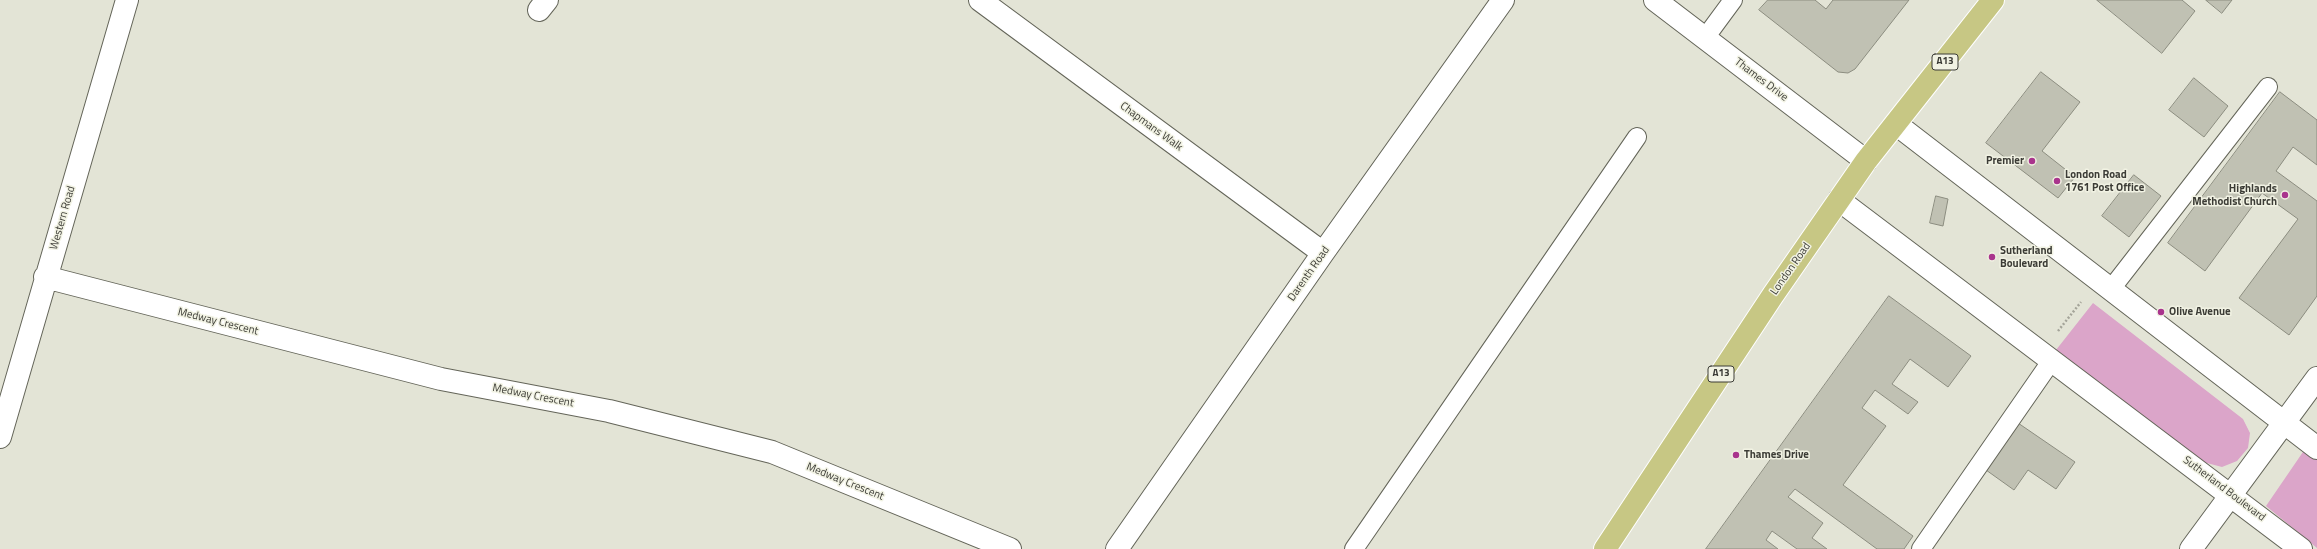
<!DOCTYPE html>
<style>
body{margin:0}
canvas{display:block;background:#e3e4d6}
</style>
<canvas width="2317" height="549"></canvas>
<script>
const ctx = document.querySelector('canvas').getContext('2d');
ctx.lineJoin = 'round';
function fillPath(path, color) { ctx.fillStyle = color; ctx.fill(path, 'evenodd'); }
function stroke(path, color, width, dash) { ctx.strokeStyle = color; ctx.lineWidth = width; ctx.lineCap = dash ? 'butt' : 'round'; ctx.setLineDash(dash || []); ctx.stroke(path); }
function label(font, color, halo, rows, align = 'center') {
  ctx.font = font + ' "Titillium Web",sans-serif'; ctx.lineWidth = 3; ctx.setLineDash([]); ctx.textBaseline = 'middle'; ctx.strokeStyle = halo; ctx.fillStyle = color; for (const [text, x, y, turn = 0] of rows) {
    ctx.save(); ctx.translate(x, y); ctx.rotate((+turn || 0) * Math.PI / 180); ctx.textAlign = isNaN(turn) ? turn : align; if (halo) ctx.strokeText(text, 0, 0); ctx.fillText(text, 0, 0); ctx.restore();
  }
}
fillPath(new Path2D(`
 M2093,303L2243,419L2250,433L2248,448L2237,461L2222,467L2203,462L2056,350Z
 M2305,449L2317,458V548L2266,506Z`), '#dba5c9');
const building = new Path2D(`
 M1768,0H1815L1826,9L1833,0H1909L1855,69L1848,73L1838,72L1759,10Z
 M2097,0H2182L2195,11L2162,53Z
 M2206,0H2232L2222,13Z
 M2041,72L2080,102L2042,151L2075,177L2058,198L1986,143Z
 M2194,78L2228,106L2204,137L2169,110Z
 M2280,92L2317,120V165L2293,147L2276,171L2317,201V296L2289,335L2239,298L2298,219L2262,193L2205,271L2168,243Z
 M2134,175L2161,196L2129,237L2102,216Z
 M1936,196L1948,199L1943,226L1930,223Z
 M1889,296L1971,356L1948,387L1910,359L1892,384L1918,402L1908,414L1875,390L1862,408L1886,426L1843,485L1913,536L1904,549H1877L1795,489L1788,497L1823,523L1812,538L1827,549H1797L1772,531L1766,540L1778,549H1706Z
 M2018,423L2075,462L2056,489L2028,470L2014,490L1986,470Z`);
fillPath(building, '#c0c1b3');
stroke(building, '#8c8d80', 1);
const service = new Path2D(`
 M1705,38L1733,0
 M2111,289L2268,87
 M1354,549L1637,137
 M1921,549L2052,360`);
const minor = new Path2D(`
 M980,0L1323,253
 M539,10L547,0
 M1896,124L2317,448
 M1839,200L2301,549
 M45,277L441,379L609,411L772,452L1010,549
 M0,437L127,0
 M1117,549L1323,253L1503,0
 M2191,549L2317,378`);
const tertiary = new Path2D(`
 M1655,0L1866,161`);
const primary = new Path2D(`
 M1605,549L1773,295L1866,161L1993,0`);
stroke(service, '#646559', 20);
stroke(minor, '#646559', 24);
stroke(tertiary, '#646559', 24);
stroke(primary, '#fff', 24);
stroke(new Path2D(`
 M2058,331L2081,302`), '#a4a499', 2.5, [2, 2]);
stroke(service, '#fff', 18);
stroke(minor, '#fff', 22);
stroke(tertiary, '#fff', 22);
stroke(primary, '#c7c784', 22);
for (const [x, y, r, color] of [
 [2032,161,4,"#a9348d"],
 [2057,181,4,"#a9348d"],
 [2285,195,4,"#a9348d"],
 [1992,257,4,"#a9348d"],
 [2161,312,4,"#a9348d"],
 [1736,455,4,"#a9348d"]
]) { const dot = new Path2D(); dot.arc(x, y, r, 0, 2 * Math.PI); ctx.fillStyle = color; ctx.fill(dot); stroke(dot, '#f1f2e3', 1.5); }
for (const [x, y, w] of [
 [1945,62,26],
 [1721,374,26]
]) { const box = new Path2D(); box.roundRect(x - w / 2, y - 8, w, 16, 3); ctx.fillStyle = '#f1f2e3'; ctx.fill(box); stroke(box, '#3c3c36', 1); }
label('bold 10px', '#3c3c36', null, [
 ["A13",1945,62],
 ["A13",1721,374]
]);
label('11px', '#3c3c36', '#f1f2e3', [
 ["Thames Drive",1761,80,37],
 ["Chapmans Walk",1151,127,36],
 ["Western Road",63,218,-74],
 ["London Road",1791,269,-55],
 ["Darenth Road",1309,274,-55],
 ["Medway Crescent",218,322,14],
 ["Medway Crescent",533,396,11],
 ["Medway Crescent",845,482,22],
 ["Sutherland Boulevard",2224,489,37]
]);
label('bold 11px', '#3c3c36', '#f1f2e3', [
 ["Premier",2024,161,"right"],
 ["London Road",2065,175],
 ["1761 Post Office",2065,188],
 ["Highlands",2277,189,"right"],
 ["Methodist Church",2277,202,"right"],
 ["Sutherland",2000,251],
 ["Boulevard",2000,264],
 ["Olive Avenue",2169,312],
 ["Thames Drive",1744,455]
], 'left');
</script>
